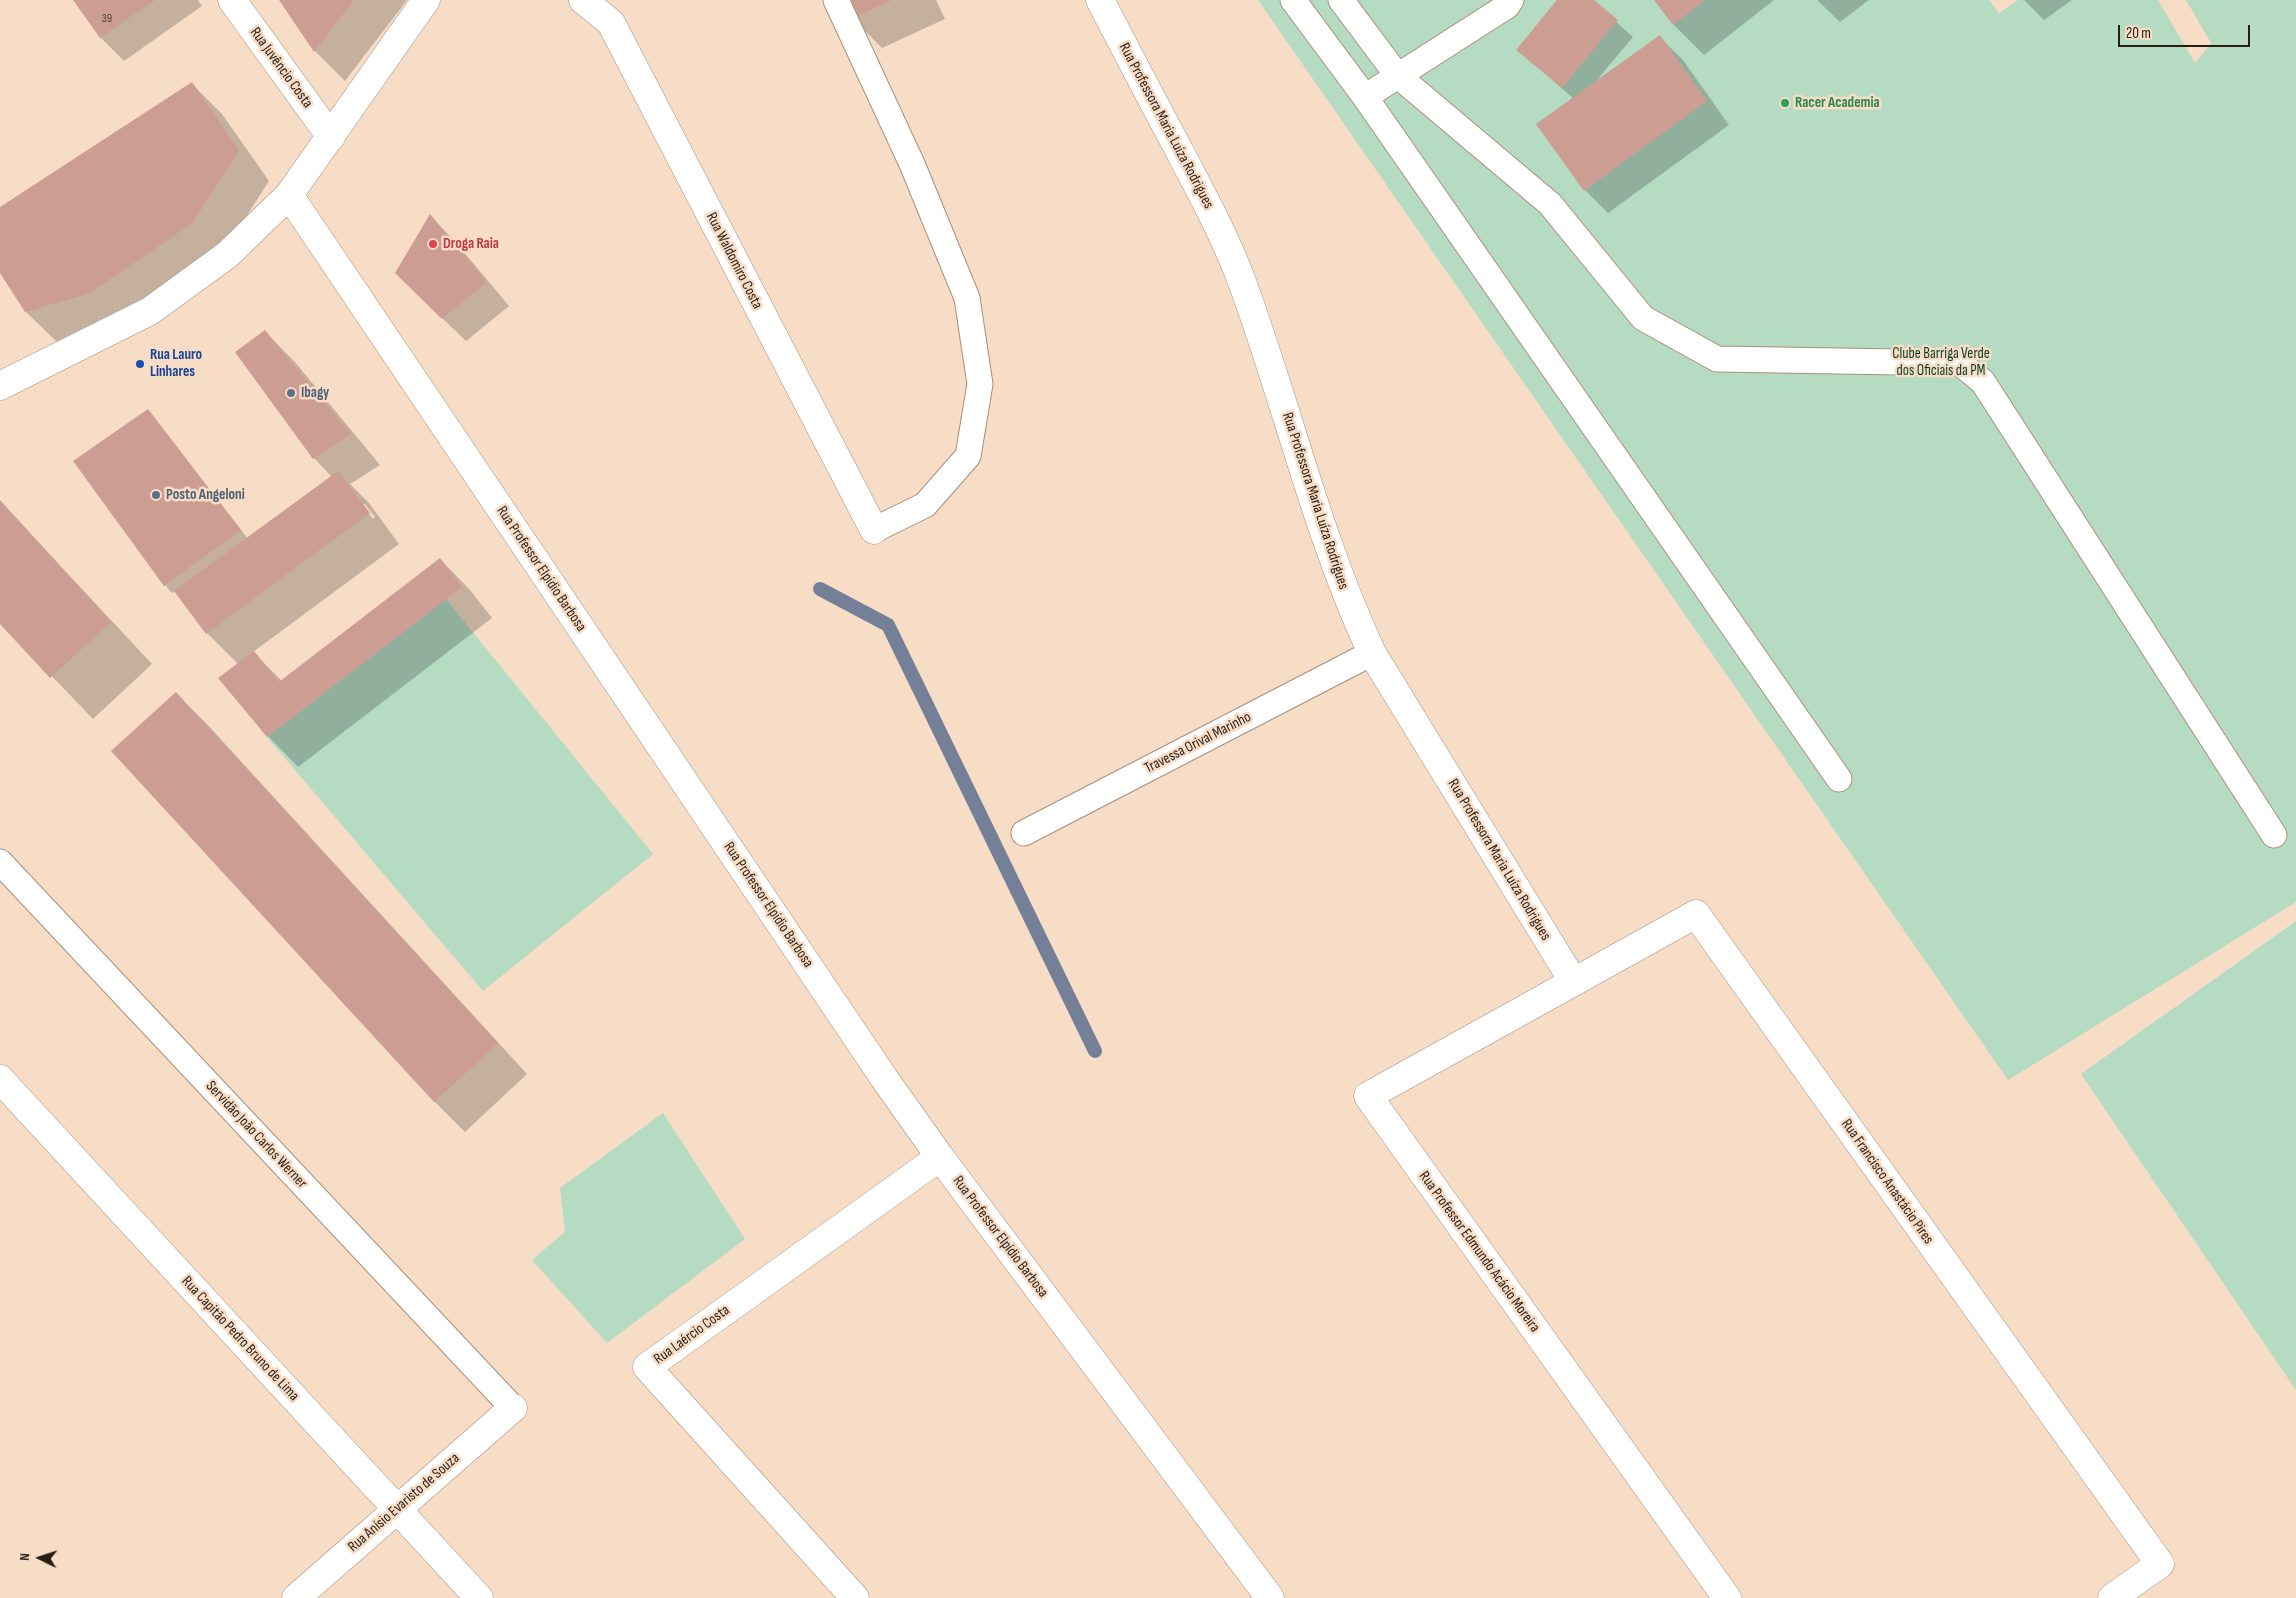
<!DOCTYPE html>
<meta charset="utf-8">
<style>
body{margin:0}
#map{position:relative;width:2296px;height:1598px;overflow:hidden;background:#f7dcc6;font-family:"Sofia Sans Condensed",sans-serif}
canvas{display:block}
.north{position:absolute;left:15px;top:1533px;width:50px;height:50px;-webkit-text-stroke:4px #f7dcc6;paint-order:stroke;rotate:274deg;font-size:14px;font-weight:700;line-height:20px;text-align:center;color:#261d15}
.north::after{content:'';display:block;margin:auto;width:18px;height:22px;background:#261d15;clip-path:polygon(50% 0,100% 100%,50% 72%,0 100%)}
.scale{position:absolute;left:2118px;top:25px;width:132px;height:22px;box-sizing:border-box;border:2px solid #261d15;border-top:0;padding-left:6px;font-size:15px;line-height:18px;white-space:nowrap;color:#261d15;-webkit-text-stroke:4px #f7dcc6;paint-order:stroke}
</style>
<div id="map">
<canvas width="2296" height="1598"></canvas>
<div class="north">N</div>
<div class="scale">20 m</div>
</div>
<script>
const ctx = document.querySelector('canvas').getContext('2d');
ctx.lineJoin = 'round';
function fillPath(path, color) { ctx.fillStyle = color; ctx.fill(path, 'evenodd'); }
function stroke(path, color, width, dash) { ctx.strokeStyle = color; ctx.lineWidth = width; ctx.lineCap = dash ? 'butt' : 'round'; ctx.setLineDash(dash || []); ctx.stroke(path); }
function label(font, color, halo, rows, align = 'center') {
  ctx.font = font + ' "Sofia Sans Condensed",sans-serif'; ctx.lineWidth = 5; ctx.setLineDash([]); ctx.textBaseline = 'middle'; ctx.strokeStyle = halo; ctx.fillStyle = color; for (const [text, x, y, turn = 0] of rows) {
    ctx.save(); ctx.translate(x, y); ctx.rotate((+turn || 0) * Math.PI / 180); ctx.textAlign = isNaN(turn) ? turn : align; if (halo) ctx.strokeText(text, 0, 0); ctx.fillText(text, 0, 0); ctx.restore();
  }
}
fillPath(new Path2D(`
 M1258,0H1989L1999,13L2018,0H2158L2195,63L2211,43L2186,0H2296V902L2008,1080Z
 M446,599L653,854L483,991L267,737Z
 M2296,921V1390L2081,1074Z
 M663,1113L745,1239L607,1343L532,1260L565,1232L560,1188Z`), '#b5dbc3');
fillPath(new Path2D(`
 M74,0H198L202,6L124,61L101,38Z
 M281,0H407L345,81L315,51Z
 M843,0H936L945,19L882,48L852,18Z
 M1559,0H1592L1633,37L1596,81L1659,37L1683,60L1729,125L1608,213L1585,190L1573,98L1518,50Z
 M1656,0H1774L1704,55L1674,25Z
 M1817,0H1869L1840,22Z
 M2024,0H2072L2044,20Z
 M192,84L222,114L269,181L222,254L119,324L57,342L26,312L0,270V208Z
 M430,216L453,239L509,306L466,341L420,297Z
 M265,332L295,362L380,465L350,484L369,503L399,544L253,652L282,681L440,559L470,590L492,618L298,767L268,736L219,678L238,664L207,633L175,591L172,593L165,585L148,410L248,539L332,477L314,458ZM362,504H365L375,517L373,519Z
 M0,501L152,664L93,719L0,622Z
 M175,693L206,723L527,1074L465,1132L435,1102L113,751Z`), '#0003');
stroke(new Path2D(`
 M820,589L888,625L1095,1051`), '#748098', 14);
fillPath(new Path2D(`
 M73,0H155L100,38Z
 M279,0H354L314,52Z
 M842,0H892L851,19Z
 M1557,0H1594L1618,20L1562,88L1516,50Z
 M1654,0H1705L1673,25Z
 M1660,35L1707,101L1584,191L1536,124Z
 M192,82L239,150L192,224L88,294L25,312L0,273V207Z
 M430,214L487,282L442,319L395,273Z
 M265,330L351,434L313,459L235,352Z
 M148,409L241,530L164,586L73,461Z
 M338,471L370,513L206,634L174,591Z
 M0,500L111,622L50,678L0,624Z
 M440,558L462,587L267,737L218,678L254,651L279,682Z
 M176,692L498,1043L434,1102L111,751Z`), '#cc9d92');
const lane = new Path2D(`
 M836,0L912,164L967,298L980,384L968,456L925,505L874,530
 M1293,0L1365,97L1839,779
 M1341,0L1397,75L1550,204L1643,318L1717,359L1960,363L1983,382L2274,835
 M1365,97L1507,6L1511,0
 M1024,833L1372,653
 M0,862L513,1408`);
const street = new Path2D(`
 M232,0L331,137
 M583,0L611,23L874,530
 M1100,0C1126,50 1152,100 1179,150C1201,193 1224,234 1241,279C1287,403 1316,533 1372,653L1573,981
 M289,195L884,1078L940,1157L1270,1598
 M0,1079L479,1598
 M296,1598L513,1408
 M855,1598L647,1367L940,1157
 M1727,1598L1368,1096L1696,914L2160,1564L2112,1598`);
const secondary = new Path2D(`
 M0,386L150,311L227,255L289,195L426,0`);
stroke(lane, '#a8907b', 27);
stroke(street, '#a8907b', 29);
stroke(secondary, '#a8907b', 29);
stroke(lane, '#fff', 25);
stroke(street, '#fff', 28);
stroke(secondary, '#fff', 28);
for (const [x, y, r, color] of [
 [1785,103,5,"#2e9e5b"],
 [433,244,5,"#e0444e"],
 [140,364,5,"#1a4fb4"],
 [291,393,5,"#5c6f8a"],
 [156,495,5,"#5c6f8a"]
]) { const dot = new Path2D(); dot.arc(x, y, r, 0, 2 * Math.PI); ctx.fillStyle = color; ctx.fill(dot); stroke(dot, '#f7dcc6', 2); }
label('12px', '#503d34', null, [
 ["39",107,19]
]);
label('15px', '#261d15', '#f7dcc6', [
 ["Rua Juvêncio Costa",281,68,54],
 ["Rua Professora Maria Luíza Rodrigues",1166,126,62],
 ["Rua Waldomiro Costa",734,261,63],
 ["Rua Professora Maria Luíza Rodrigues",1315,501,72],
 ["Rua Professor Elpídio Barbosa",541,569,56],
 ["Travessa Orival Marinho",1198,743,-27],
 ["Rua Professora Maria Luíza Rodrigues",1499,860,59],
 ["Rua Professor Elpídio Barbosa",768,905,56],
 ["Servidão João Carlos Werner",256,1135,47],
 ["Rua Francisco Anastácio Pires",1887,1182,55],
 ["Rua Professor Elpídio Barbosa",1000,1237,53],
 ["Rua Professor Edmundo Acácio Moreira",1479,1252,54],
 ["Rua Laércio Costa",692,1335,-36],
 ["Rua Capitão Pedro Bruno de Lima",240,1339,47],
 ["Rua Anísio Evaristo de Souza",404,1503,-41]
]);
label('bold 15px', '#27864d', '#f7dcc6', [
 ["Racer Academia",1795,103]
], 'left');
label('bold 15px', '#be3a42', '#f7dcc6', [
 ["Droga Raia",443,244]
], 'left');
label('15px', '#073e24', '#f7dcc6', [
 ["Clube Barriga Verde",1941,354],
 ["dos Oficiais da PM",1941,371]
]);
label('bold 15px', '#164399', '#f7dcc6', [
 ["Rua Lauro",150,355],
 ["Linhares",150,372]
], 'left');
label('bold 15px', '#4e5e75', '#f7dcc6', [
 ["Ibagy",301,393],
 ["Posto Angeloni",166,495]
], 'left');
</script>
